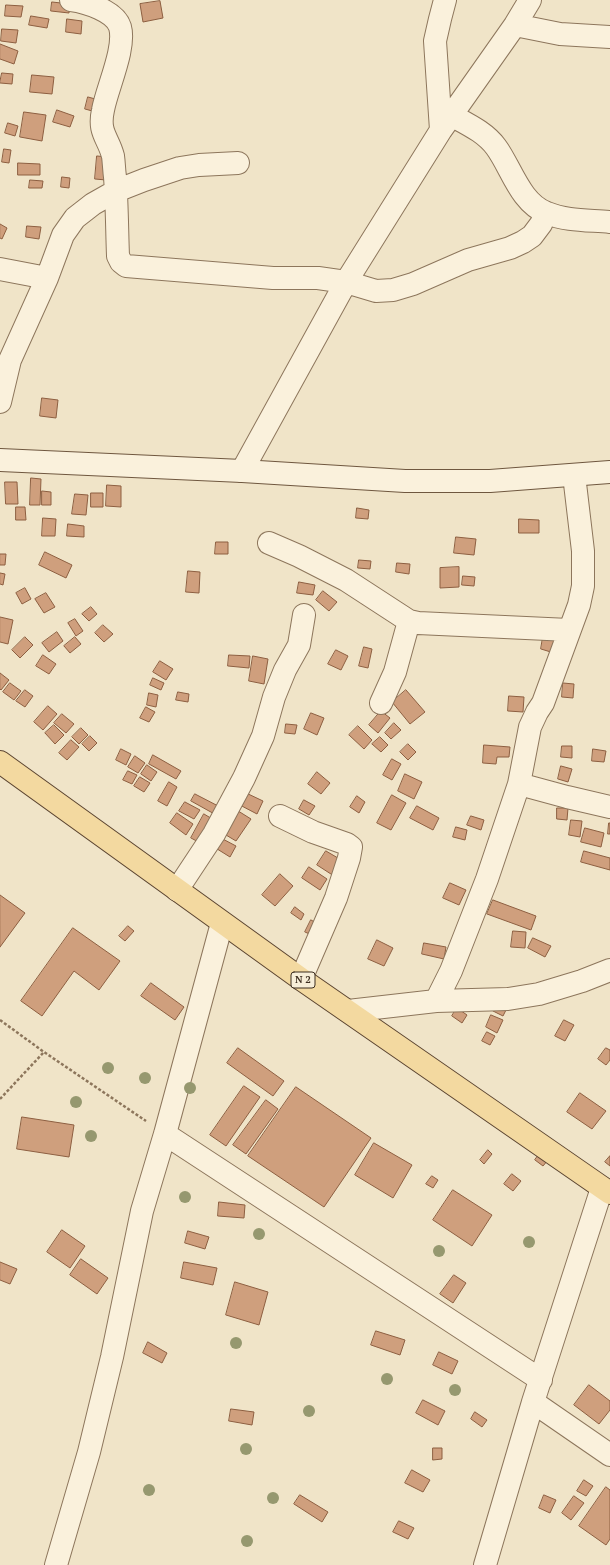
<!DOCTYPE html>
<style>
body{margin:0}
canvas{display:block;background:#f0e4c8}
</style>
<canvas width="610" height="1565"></canvas>
<script>
const ctx = document.querySelector('canvas').getContext('2d');
ctx.lineJoin = 'round';
function fillPath(path, color) { ctx.fillStyle = color; ctx.fill(path, 'evenodd'); }
function stroke(path, color, width, dash) { ctx.strokeStyle = color; ctx.lineWidth = width; ctx.lineCap = dash ? 'butt' : 'round'; ctx.setLineDash(dash || []); ctx.stroke(path); }
function label(font, color, halo, rows, align = 'center') {
  ctx.font = font + ' "PT Serif",serif'; ctx.lineWidth = 3.5; ctx.setLineDash([]); ctx.textBaseline = 'middle'; ctx.strokeStyle = halo; ctx.fillStyle = color; for (const [text, x, y, turn = 0] of rows) {
    ctx.save(); ctx.translate(x, y); ctx.rotate((+turn || 0) * Math.PI / 180); ctx.textAlign = isNaN(turn) ? turn : align; if (halo) ctx.strokeText(text, 0, 0); ctx.fillText(text, 0, 0); ctx.restore();
  }
}
const building = new Path2D(`
 M160,1L163,18L143,22L140,4Z
 M52,2L70,4L69,13L51,11Z
 M6,5L23,6L21,17L5,16Z
 M31,16L49,19L47,28L29,25Z
 M67,19L82,21L81,34L66,32Z
 M2,29L18,30L16,43L1,41Z
 M0,44L18,51L14,64L0,59Z
 M2,73L13,74L12,84L0,83Z
 M32,75L54,77L52,94L30,92Z
 M88,97L99,100L96,112L85,109Z
 M57,110L74,116L70,127L53,122Z
 M24,112L46,115L42,141L20,137Z
 M8,123L18,126L15,136L5,133Z
 M4,149L11,150L9,163L2,162Z
 M97,156L108,157L106,180L95,179Z
 M18,163L40,164V175H18Z
 M62,177L70,178L69,188L61,187Z
 M30,180L43,181L42,188H29Z
 M0,224L7,228L2,239L0,238Z
 M27,226L41,227L39,239L26,237Z
 M42,398L58,400L56,418L40,416Z
 M31,478L41,479L40,505H30Z
 M5,482H17L18,504H6Z
 M107,485L121,486V507L106,506Z
 M42,491L51,492V505H42Z
 M91,493H103V507H91Z
 M75,494L88,495L86,515L72,514Z
 M16,507H25L26,520H16Z
 M357,508L369,510L368,519L356,518Z
 M43,518L56,519L55,536H42Z
 M519,519L539,520V533H519Z
 M68,524L84,526V537L67,536Z
 M456,537L476,539L474,555L454,553Z
 M216,542H228V554H215Z
 M45,552L72,565L66,578L39,565Z
 M0,554H6L5,565H0Z
 M359,560L371,561L370,569L358,568Z
 M397,563L410,564L409,574L396,572Z
 M459,567V587L440,588V568Z
 M188,571L200,572L199,593L186,592Z
 M0,573L5,574L3,585L0,584Z
 M463,576L475,577L474,586L462,585Z
 M299,582L315,585L313,595L297,593Z
 M25,588L31,599L22,604L16,593Z
 M323,591L337,602L329,611L316,600Z
 M46,593L55,607L44,613L35,599Z
 M91,607L97,614L89,621L82,614Z
 M0,617L13,620L8,644L0,642Z
 M75,619L83,631L76,636L68,623Z
 M103,625L113,634L104,642L95,633Z
 M57,632L63,641L49,652L42,643Z
 M25,637L33,645L20,658L12,650Z
 M75,637L81,644L70,653L64,646Z
 M543,637L557,641L554,653L541,649Z
 M364,647L372,649L368,668L359,666Z
 M336,650L348,656L341,670L328,664Z
 M43,655L56,664L49,674L36,666Z
 M229,655L250,656L249,668L228,666Z
 M253,656L268,659L264,684L249,681Z
 M160,661L173,669L166,680L153,672Z
 M0,673L9,680L1,690L0,689Z
 M153,678L164,683L161,690L150,685Z
 M10,683L21,691L14,700L3,692Z
 M563,683L574,684L573,698L562,697Z
 M25,690L33,696L25,707L16,701Z
 M406,690L425,712L410,724L392,702Z
 M178,692L189,694L188,702L176,700Z
 M149,693L158,695L156,707L147,705Z
 M509,696L524,697L523,712L508,711Z
 M48,706L57,714L43,730L34,722Z
 M146,707L155,712L149,722L140,718Z
 M381,711L390,718L378,733L369,725Z
 M311,713L324,718L317,735L304,729Z
 M62,714L74,724L66,733L54,723Z
 M394,723L401,730L391,739L385,733Z
 M286,724L297,725L295,734L285,733Z
 M54,725L64,735L55,744L45,733Z
 M358,726L372,740L364,749L349,735Z
 M81,728L88,735L79,744L72,737Z
 M90,736L97,743L89,751L82,744Z
 M380,737L388,745L381,752L372,744Z
 M71,740L79,747L67,760L59,753Z
 M408,744L416,752L408,760L400,752Z
 M484,745L510,747L509,757H497L496,764L483,763Z
 M562,746H572V758L561,757Z
 M121,749L131,754L126,765L116,760Z
 M593,749L606,751L604,762L592,761Z
 M153,755L181,771L176,779L149,764Z
 M135,756L145,763L138,773L128,767Z
 M392,759L401,764L392,780L383,775Z
 M147,765L157,772L151,781L141,774Z
 M561,766L572,769L568,782L558,779Z
 M128,771L137,775L132,784L123,780Z
 M317,772L330,783L321,794L308,784Z
 M405,774L422,782L414,799L398,791Z
 M140,777L150,783L144,792L134,786Z
 M169,782L177,787L167,806L158,801Z
 M244,792L263,801L257,814L238,804Z
 M195,794L222,808L218,816L191,801Z
 M392,795L406,803L391,830L377,823Z
 M357,796L365,802L359,813L350,807Z
 M304,800L315,806L309,815L299,809Z
 M185,802L200,810L194,819L179,811Z
 M417,806L439,818L433,830L410,818Z
 M557,808H568L567,820L557,819Z
 M235,809L251,819L236,841L221,832Z
 M177,813L193,824L186,835L170,823Z
 M204,814L214,820L202,844L191,838Z
 M471,816L484,820L481,830L467,825Z
 M571,820L582,821L580,837L569,835Z
 M609,823H610V834H608Z
 M456,827L467,830L465,840L453,837Z
 M585,828L604,833L601,847L581,842Z
 M219,837L236,846L230,857L214,847Z
 M326,851L343,861L334,876L317,865Z
 M584,851L610,858V870L581,862Z
 M309,867L327,879L320,890L302,878Z
 M280,874L293,886L275,906L262,895Z
 M450,883L466,890L459,905L443,898Z
 M0,895L25,913L0,947Z
 M493,900L536,916L531,930L487,914Z
 M295,907L304,914L301,920L291,913Z
 M311,920L322,926L316,937L305,932Z
 M128,926L134,931L125,941L119,936Z
 M73,928L120,961L99,990L74,971L42,1016L21,1001Z
 M513,931L526,932L525,948L511,947Z
 M533,938L551,946L545,957L528,948Z
 M377,940L393,948L384,966L368,959Z
 M424,943L446,947L444,959L422,954Z
 M151,983L184,1007L175,1020L141,996Z
 M497,1001L508,1006L503,1016L493,1011Z
 M457,1008L467,1015L462,1023L452,1016Z
 M491,1015L503,1020L497,1033L486,1027Z
 M564,1020L574,1025L565,1041L555,1036Z
 M487,1032L495,1036L490,1045L482,1041Z
 M238,1048L284,1081L273,1096L227,1063Z
 M606,1048L610,1050V1060L606,1065L598,1059Z
 M244,1086L260,1097L226,1146L210,1135Z
 M296,1087L371,1138L324,1207L248,1156Z
 M580,1093L606,1111L592,1129L567,1112Z
 M266,1100L278,1109L246,1154L233,1145Z
 M22,1117L74,1125L69,1157L17,1149Z
 M374,1143L412,1165L393,1198L355,1175Z
 M488,1150L492,1154L484,1164L480,1160Z
 M540,1153L548,1160L543,1166L535,1160Z
 M610,1156V1166L605,1162Z
 M512,1174L521,1181L513,1191L504,1184Z
 M432,1176L438,1180L433,1188L426,1184Z
 M453,1190L492,1215L472,1246L433,1220Z
 M219,1202L245,1205L244,1218L218,1216Z
 M62,1230L85,1246L70,1268L47,1252Z
 M188,1231L209,1237L205,1249L185,1243Z
 M81,1259L108,1278L97,1294L70,1275Z
 M0,1262L17,1269L10,1284L0,1280Z
 M184,1262L217,1268L213,1285L181,1278Z
 M454,1275L466,1283L453,1303L440,1294Z
 M235,1282L268,1292L259,1325L226,1315Z
 M376,1331L405,1340L400,1355L371,1345Z
 M148,1342L167,1353L162,1363L143,1353Z
 M439,1352L458,1361L452,1374L433,1365Z
 M589,1385L610,1401V1410L599,1424L574,1405Z
 M423,1400L445,1411L438,1425L416,1413Z
 M231,1409L254,1412L252,1425L229,1421Z
 M475,1412L487,1420L482,1427L471,1419Z
 M433,1448H442V1459L433,1460Z
 M412,1470L430,1480L423,1492L405,1483Z
 M584,1480L593,1486L586,1496L577,1491Z
 M606,1487L610,1490V1539L606,1545L579,1526Z
 M300,1495L328,1512L322,1522L294,1504Z
 M544,1495L556,1500L550,1513L539,1508Z
 M574,1496L584,1503L571,1520L562,1513Z
 M399,1521L414,1528L408,1539L393,1532Z`);
fillPath(building, '#cf9f7d');
stroke(building, '#8d5f41', 1);
const street = new Path2D(`
 M71,0C86,2 115,11 120,27C126,48 107,88 103,110C98,133 108,137 113,156C114,163 114,170 115,177C117,203 117,230 118,256L121,262L126,266L273,278H318L346,282L376,291L393,290L413,284L468,260L510,248L523,242L532,236L541,224L546,213
 M515,25L560,34L610,37
 M451,115C467,124 485,132 496,147C511,167 520,203 547,213C566,221 589,220 610,222
 M441,130L435,41L440,19L445,0
 M0,269L47,278
 M0,402L10,360L47,278L63,235L75,218L93,204L116,191L144,180L180,168L199,165L238,163
 M242,471L346,282L441,130L515,25L530,0
 M269,543L299,556L346,580L409,621L418,623L569,630
 M381,703L395,672L409,621
 M519,784L567,797L610,807
 M280,816L313,832L347,844L351,847L349,858L336,898L301,979
 M177,890L214,834L244,778L263,736L274,697L285,670L299,645L304,615
 M436,1001L451,971L487,879L519,784L530,727L537,712L543,703L579,605L583,586V551L574,475
 M348,1011L436,1001L508,999L539,994L582,981L610,970
 M165,1134L541,1380
 M533,1402L610,1455
 M56,1565L89,1452L112,1357L142,1211L165,1134L222,923
 M485,1565L533,1402L602,1188`);
const secondary = new Path2D(`
 M0,460L242,471L405,481H490L610,472`);
const primary = new Path2D(`
 M0,762L301,979L610,1193`);
stroke(street, '#8d765c', 24);
stroke(secondary, '#6f573f', 24);
stroke(primary, '#5b4430', 24);
stroke(new Path2D(`
 M0,1020L44,1052L146,1121
 M0,1099L44,1052`), '#8d765c', 2.5, [3, 2]);
stroke(street, '#faf1dc', 22);
stroke(secondary, '#faf1dc', 22);
stroke(primary, '#f3d9a0', 22);
ctx.fillStyle = '#96986f';
for (const [x, y] of [
 [108,1068],
 [145,1078],
 [190,1088],
 [76,1102],
 [91,1136],
 [185,1197],
 [259,1234],
 [529,1242],
 [439,1251],
 [236,1343],
 [387,1379],
 [455,1390],
 [309,1411],
 [246,1449],
 [149,1490],
 [273,1498],
 [247,1541]
]) { ctx.beginPath(); ctx.arc(x, y, 6, 0, 2 * Math.PI); ctx.fill(); }
for (const [x, y, w] of [
 [303,980,24]
]) { const box = new Path2D(); box.roundRect(x - w / 2, y - 8, w, 16, 3); ctx.fillStyle = '#f7eed8'; ctx.fill(box); stroke(box, '#3d2e20', 1); }
label('bold 10px', '#3d2e20', null, [
 ["N 2",303,980]
]);
</script>
